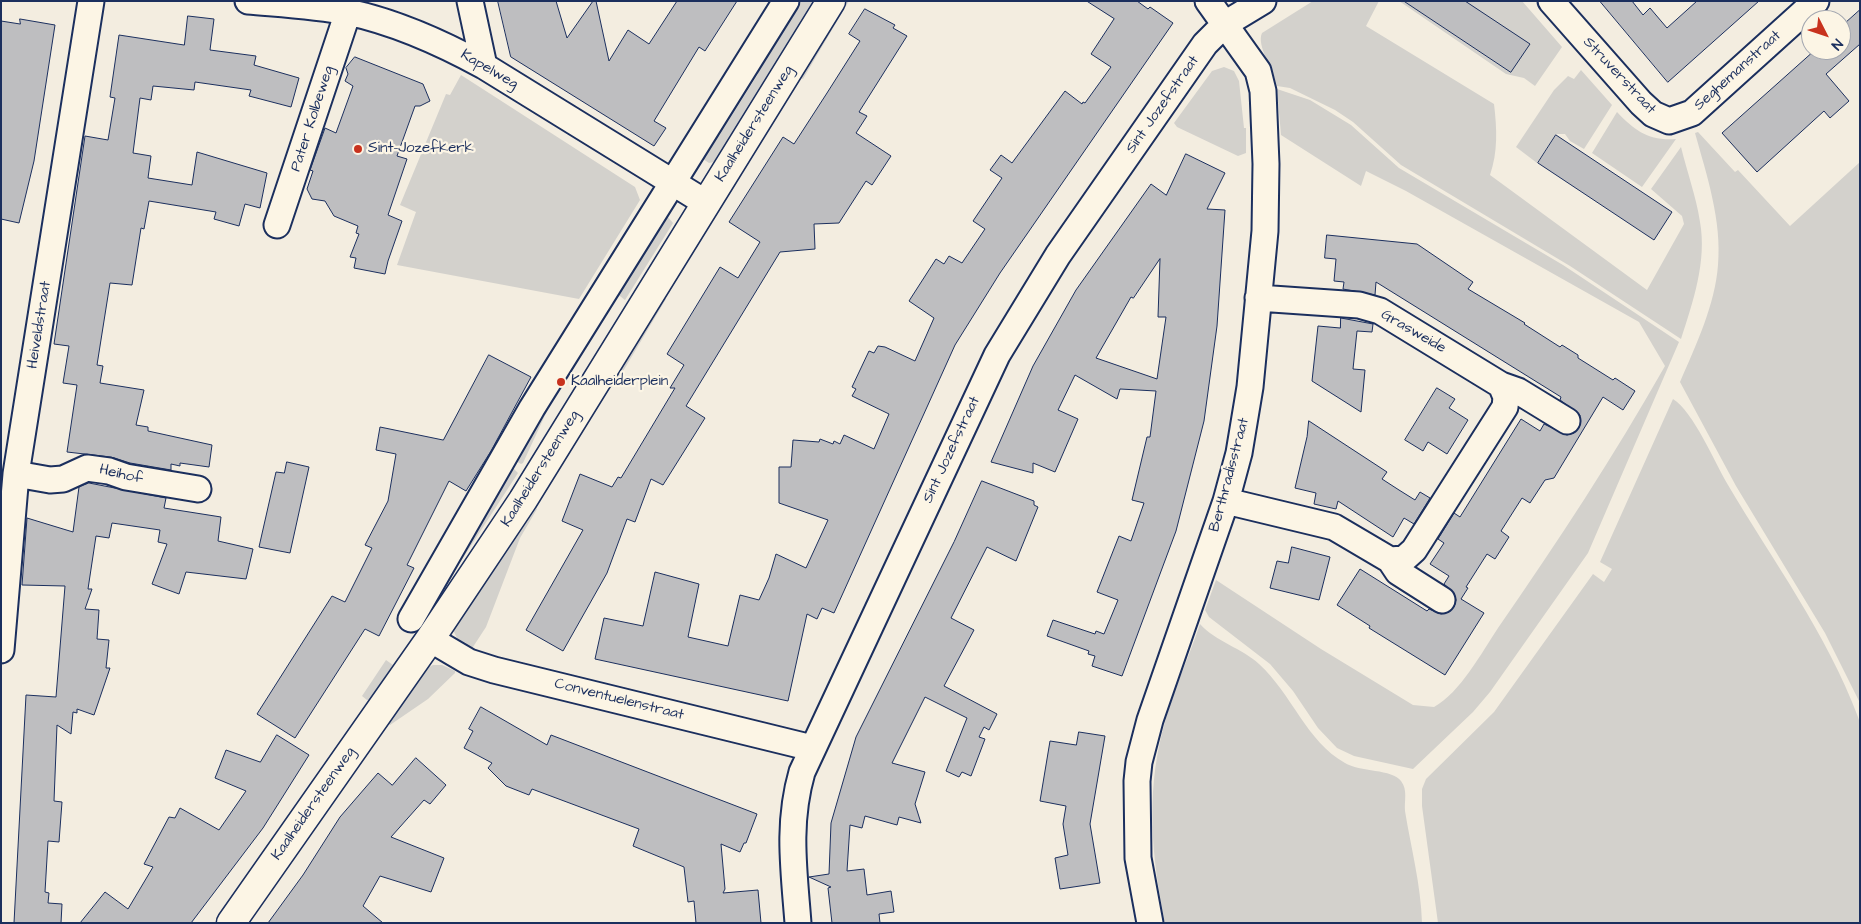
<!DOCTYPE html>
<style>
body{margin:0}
#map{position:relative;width:1861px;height:924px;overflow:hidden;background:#f3ede0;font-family:"Architects Daughter",sans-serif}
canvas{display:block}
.frame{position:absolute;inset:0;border:2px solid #1b2f5e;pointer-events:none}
.north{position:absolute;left:1801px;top:10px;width:50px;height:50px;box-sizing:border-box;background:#fcf5e5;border:1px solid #a2a6af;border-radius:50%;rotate:131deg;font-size:14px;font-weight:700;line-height:20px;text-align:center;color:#1b2f5e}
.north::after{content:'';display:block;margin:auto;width:18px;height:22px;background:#c8321e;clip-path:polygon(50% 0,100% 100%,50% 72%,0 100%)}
</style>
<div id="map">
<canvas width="1861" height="924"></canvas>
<div class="frame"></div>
<div class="north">N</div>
</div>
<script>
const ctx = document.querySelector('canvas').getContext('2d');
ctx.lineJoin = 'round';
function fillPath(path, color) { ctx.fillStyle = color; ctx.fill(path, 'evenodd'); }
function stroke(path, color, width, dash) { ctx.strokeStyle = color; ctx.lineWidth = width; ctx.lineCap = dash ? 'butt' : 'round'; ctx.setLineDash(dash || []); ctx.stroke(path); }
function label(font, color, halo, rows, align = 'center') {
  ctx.font = font + ' "Architects Daughter",sans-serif'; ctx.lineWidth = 4.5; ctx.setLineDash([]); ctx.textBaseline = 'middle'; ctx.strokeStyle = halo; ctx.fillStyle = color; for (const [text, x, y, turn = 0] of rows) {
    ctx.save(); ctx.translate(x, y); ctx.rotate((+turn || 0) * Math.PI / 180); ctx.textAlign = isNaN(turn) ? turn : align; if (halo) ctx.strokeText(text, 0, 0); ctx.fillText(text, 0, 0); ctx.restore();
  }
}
fillPath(new Path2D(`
 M802,1H815L714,162L709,163L697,155L706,139L719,136L758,74L754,61L760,51L773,48Z
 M847,1H849L803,79L801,78Z
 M1313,1H1379L1366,26L1494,104C1497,129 1498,152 1490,175L1647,290L1684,224L1682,216L1651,189L1681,147C1687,172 1696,196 1700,222C1707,261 1693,302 1681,339L1570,266L1401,165L1353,122L1335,110L1290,88L1277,86C1274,70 1256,46 1262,33Z
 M1399,1H1522L1562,47L1535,86L1524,78L1506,74Z
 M1224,67L1234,71L1239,81L1244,128H1246V153L1238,156L1177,127L1174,123L1212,71Z
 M1581,70L1612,105L1584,149L1570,141L1565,134H1556L1537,163L1516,147L1554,90L1568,76L1574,79Z
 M461,75L635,187L640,200L579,299L397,265L416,212L400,205L446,94L450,95Z
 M1277,89L1310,100L1351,125L1399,168L1563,265L1679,342L1588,553L1490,692L1473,712L1413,769L1354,756L1337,748L1318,728L1293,691L1270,664L1209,617L1205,610L1216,580L1321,649L1413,705L1434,707C1460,693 1482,652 1498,628C1557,543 1614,456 1665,366L1639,322L1406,191L1366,171L1361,186L1281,135Z
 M1617,112C1635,131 1649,141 1676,139L1642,187L1592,153Z
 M1698,132L1735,172L1738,170L1790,226L1860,162V703L1825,633L1736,486L1680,382C1696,345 1715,305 1718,265C1722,221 1707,176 1695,133Z
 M667,216L673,223L625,300L616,293Z
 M660,295L666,299L619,378L613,374Z
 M1673,399C1693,411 1715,463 1728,485C1773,561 1827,634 1858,717L1860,723V923H1438L1422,806V789L1426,779L1494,712L1593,574L1604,582L1612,569L1600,562Z
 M544,409L547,411L523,463L521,464L516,461Z
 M511,466L518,473L443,589L440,590Z
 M533,507L537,509L520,538L486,627L471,650L458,640L452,628Z
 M1200,624C1216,642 1242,648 1259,664C1292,694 1306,741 1345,763C1359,772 1393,769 1401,781C1408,790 1404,801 1405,811C1411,848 1421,885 1422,923H1165C1152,859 1146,797 1162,733C1171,695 1188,660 1200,624Z
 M386,660L393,665L369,700H367L362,696Z
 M433,665H442L455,671V673L428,699L390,725L387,722L422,671Z`), '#d3d1cc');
const building = new Path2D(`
 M498,1H556L567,38L593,1H596L609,61L628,30L649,44L677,1H737L705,51L699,47L654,121L666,128L654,146L511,57Z
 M1087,1H1137L1148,9L1150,7L1173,23L1000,273L955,345L834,613L822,608L817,619L807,614L788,701L595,659L604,618L643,626L655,572L699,584L688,637L728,646L740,595L759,600L769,578L776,554L806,568L828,520L779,503V467H791L793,440L819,442L820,439L833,444L834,441L840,444L844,435L874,449L889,414L852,396L856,389L852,387L869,351L874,353L878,346L885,347L915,361L934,318L909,301L936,259L944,264L949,256L962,263L985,229L973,221L1002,178L990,170L1001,155L1012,163L1065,91L1082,104L1083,102L1085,103L1111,67L1091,54L1114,19Z
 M1404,1H1465L1530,44L1511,72Z
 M1600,1H1632L1643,15L1650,8L1667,28L1697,1H1759L1668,82Z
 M865,9L895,25L893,28L907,36L859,112L867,116L856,133L891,156L872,185L866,181L839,223L814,224L815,249L780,252L686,406L705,418L663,485L651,479L635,522L627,519L607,573L563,651L526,630L583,530L562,521L580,474L612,487L618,477L621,478L675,388H670L684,365L667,354L720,267L738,278L760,242L729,222L783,137L794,144L827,93L860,41L849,34Z
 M1860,10V44L1826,74L1849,101L1830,118L1824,111L1757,172L1722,133L1815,50H1841V27Z
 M188,16L214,19L210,50L256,56L254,65L299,78L291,107L249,96L251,90L195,82L194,90L153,86L151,100L140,98L133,153L151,156L148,178L192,185L197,152L267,173L260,208L245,204L239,226L214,219L216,212L149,201L144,229L141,228L132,285L110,283L97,365L103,366L100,383L144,390L136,425L148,427V431L212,445L209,467L180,463V466L171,464V470L130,463L111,457L67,452L77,385L63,383L69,346L54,344L85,136L108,140L115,98L110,97L119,35L184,45Z
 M20,19L55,25L34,161L19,223L1,219V21L20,24Z
 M355,57L423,84L430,101L420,106H415L397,156L407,159L388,215L402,221L388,261L385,274L354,268L356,258L350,257L359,234L356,233L358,226L334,216L325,201L312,199L307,189L313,171L310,170L325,128L336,133L353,86L345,81L348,74L346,68Z
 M1556,135L1672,212L1654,240L1538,163Z
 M1186,154L1225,173L1207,209L1225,210L1217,326L1204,421L1176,531L1122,676L1092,666L1095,656L1088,654L1089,651L1047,636L1053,620L1095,634L1096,631L1104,634L1118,600L1097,592L1119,536L1131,541L1144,503L1132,500L1147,437H1150L1156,391L1120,389L1117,399L1075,375L1058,410L1078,419L1055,472L1033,463V473L991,462L1033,366L1076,290L1151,184L1166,195ZM1160,259L1158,317H1166L1157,379L1096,358L1131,297L1133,298Z
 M1327,235L1417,244L1473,282L1468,289L1525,323L1524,324L1560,347L1562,345L1578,355V358L1613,380L1615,378L1635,391L1623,410L1603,397L1554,478L1545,480L1530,503L1522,498L1501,531L1509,537L1495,559L1487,554L1466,587L1468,588L1461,599L1484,613L1445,675L1369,628L1370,626L1337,605L1360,569L1427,611L1429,609L1441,614L1449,612L1454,607L1456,600L1454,593L1444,584L1449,576L1430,564L1444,543L1438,539L1454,513L1460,517L1521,419L1540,431L1544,424L1567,435L1574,433L1579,428L1580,415L1560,400L1561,397L1376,282L1375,295L1343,289L1344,282L1334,281L1336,259L1325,258Z
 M1341,318L1373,324L1372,332L1357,331L1353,369L1365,370L1361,412L1312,381L1318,326L1340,328Z
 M489,355L531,377L491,451L466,491L449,481L407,565L414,568L379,636L365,629L295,738L257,714L332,596L345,602L372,548L365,545L388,501L396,454L376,450L380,427L443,440Z
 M1437,388L1455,399L1449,408L1468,420L1447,454L1428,442L1423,451L1405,440Z
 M1309,421L1387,472L1382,479L1399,490L1415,500L1420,492L1430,498L1414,524L1404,518L1393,537L1338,501L1336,509L1314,504L1316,493L1295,488L1307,437Z
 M287,462L309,467L290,553L259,547L276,472L284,473Z
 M982,481L1034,501V505L1038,507L1016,561L987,547L951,618L974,630L944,686L997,714L989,730L984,727L979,737L985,739L971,776L962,772L959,777L946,771L967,718L925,697L892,763L925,772L915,804L921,823L899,817L897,825L865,816L862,828L850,825L847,871L864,869L867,895L891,891L894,912L879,914L880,923H832L828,888L831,887L809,877L829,874L831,823L856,737L954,542Z
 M89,483L166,498L164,508L221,517L218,541L253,549L246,579L186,572L179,594L152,584L167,544L158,542L160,530L112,523L109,538L96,536L88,589H92L85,609L99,610L97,639L109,640L106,668H110L94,715L77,709V713L73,712L71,734L57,725L54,801L62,802L59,842L48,841L45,892L49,893L48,903L62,904L61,923H14L26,695L56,697L65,586L22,585L27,518L73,532L79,487Z
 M1292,547L1330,557L1319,600L1270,588L1277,561L1288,563Z
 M481,707L547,745L551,735L757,814L746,843H744L740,852L721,844L725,889L723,893L758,890L761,923H696L694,901L688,902L684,867L633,846L639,829L532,789L529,795L506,786L488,768L492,763L464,748L473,731L469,729Z
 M1079,732L1105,736L1090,824L1100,883L1060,889L1055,858L1068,855L1063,824L1066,806L1040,801L1050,741L1076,745Z
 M277,735L309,755L263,828L191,923H80L105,892L128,909L153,867L144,864L169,817L175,818L180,808L219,830L246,791L215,778L226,750L260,762Z
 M416,758L446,785L430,804L424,800L391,837L444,858L431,892L380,876L363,906L383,923H268L303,875L340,817L378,773L392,785Z`);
fillPath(building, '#bebec0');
stroke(building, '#1b2f5e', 1);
const street = new Path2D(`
 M248,1C281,4 316,6 348,12C395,22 442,43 484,66L706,203
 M470,1L484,66
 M1551,1L1641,103L1653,114L1669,121L1692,113L1816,1
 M277,225L348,12
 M1258,298L1359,305L1380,311L1501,385L1518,391L1567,421
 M16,474L50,480L63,479L87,468L109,471L126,477L198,489
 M1226,501L1334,527L1390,560L1398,572L1442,600
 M1390,560L1404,559L1414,550L1505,407L1506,397L1501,385
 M411,619L532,408L786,1
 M430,639L469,662L494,670L812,748
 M1,650L16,474L91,1
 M798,923C794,870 787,824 802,772L997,355L1058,255L1205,44L1225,24L1263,1
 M1150,923L1138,858L1137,781L1139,762L1150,720L1226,501L1239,453L1250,387L1265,231L1266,164L1263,91L1258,71L1208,1`);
const secondary = new Path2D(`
 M231,923L430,639L523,500L831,1`);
stroke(street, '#1b2f5e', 29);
stroke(secondary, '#1b2f5e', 31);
stroke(street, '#fcf5e5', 25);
stroke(secondary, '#fcf5e5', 28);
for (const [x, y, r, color] of [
 [358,149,5,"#c8321e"],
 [561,382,5,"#c8321e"]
]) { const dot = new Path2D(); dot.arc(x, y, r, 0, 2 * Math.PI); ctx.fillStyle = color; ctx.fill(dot); stroke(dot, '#fcf5e5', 2); }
label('15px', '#1b2f5e', '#fcf5e5', [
 ["Kapelweg",489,70,30],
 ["Seghemanstraat",1738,71,-42],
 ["Struverstraat",1619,76,47],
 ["Sint Jozefstraat",1163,105,-55],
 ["Pater Kolbeweg",313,119,-72],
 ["Kaalheidersteenweg",755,124,-58],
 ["Heiveldstraat",40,325,-81],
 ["Grasweide",1413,332,30],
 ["Sint Jozefstraat",952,450,-65],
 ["Kaalheidersteenweg",541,469,-58],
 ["Heihof",121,475,13],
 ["Berthradisstraat",1230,475,-75],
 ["Conventuelenstraat",619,700,14],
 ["Kaalheidersteenweg",314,804,-55]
]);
label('15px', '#1b2f5e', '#fcf5e5', [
 ["Sint-Jozefkerk",368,149],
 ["Kaalheiderplein",571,382]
], 'left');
</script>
